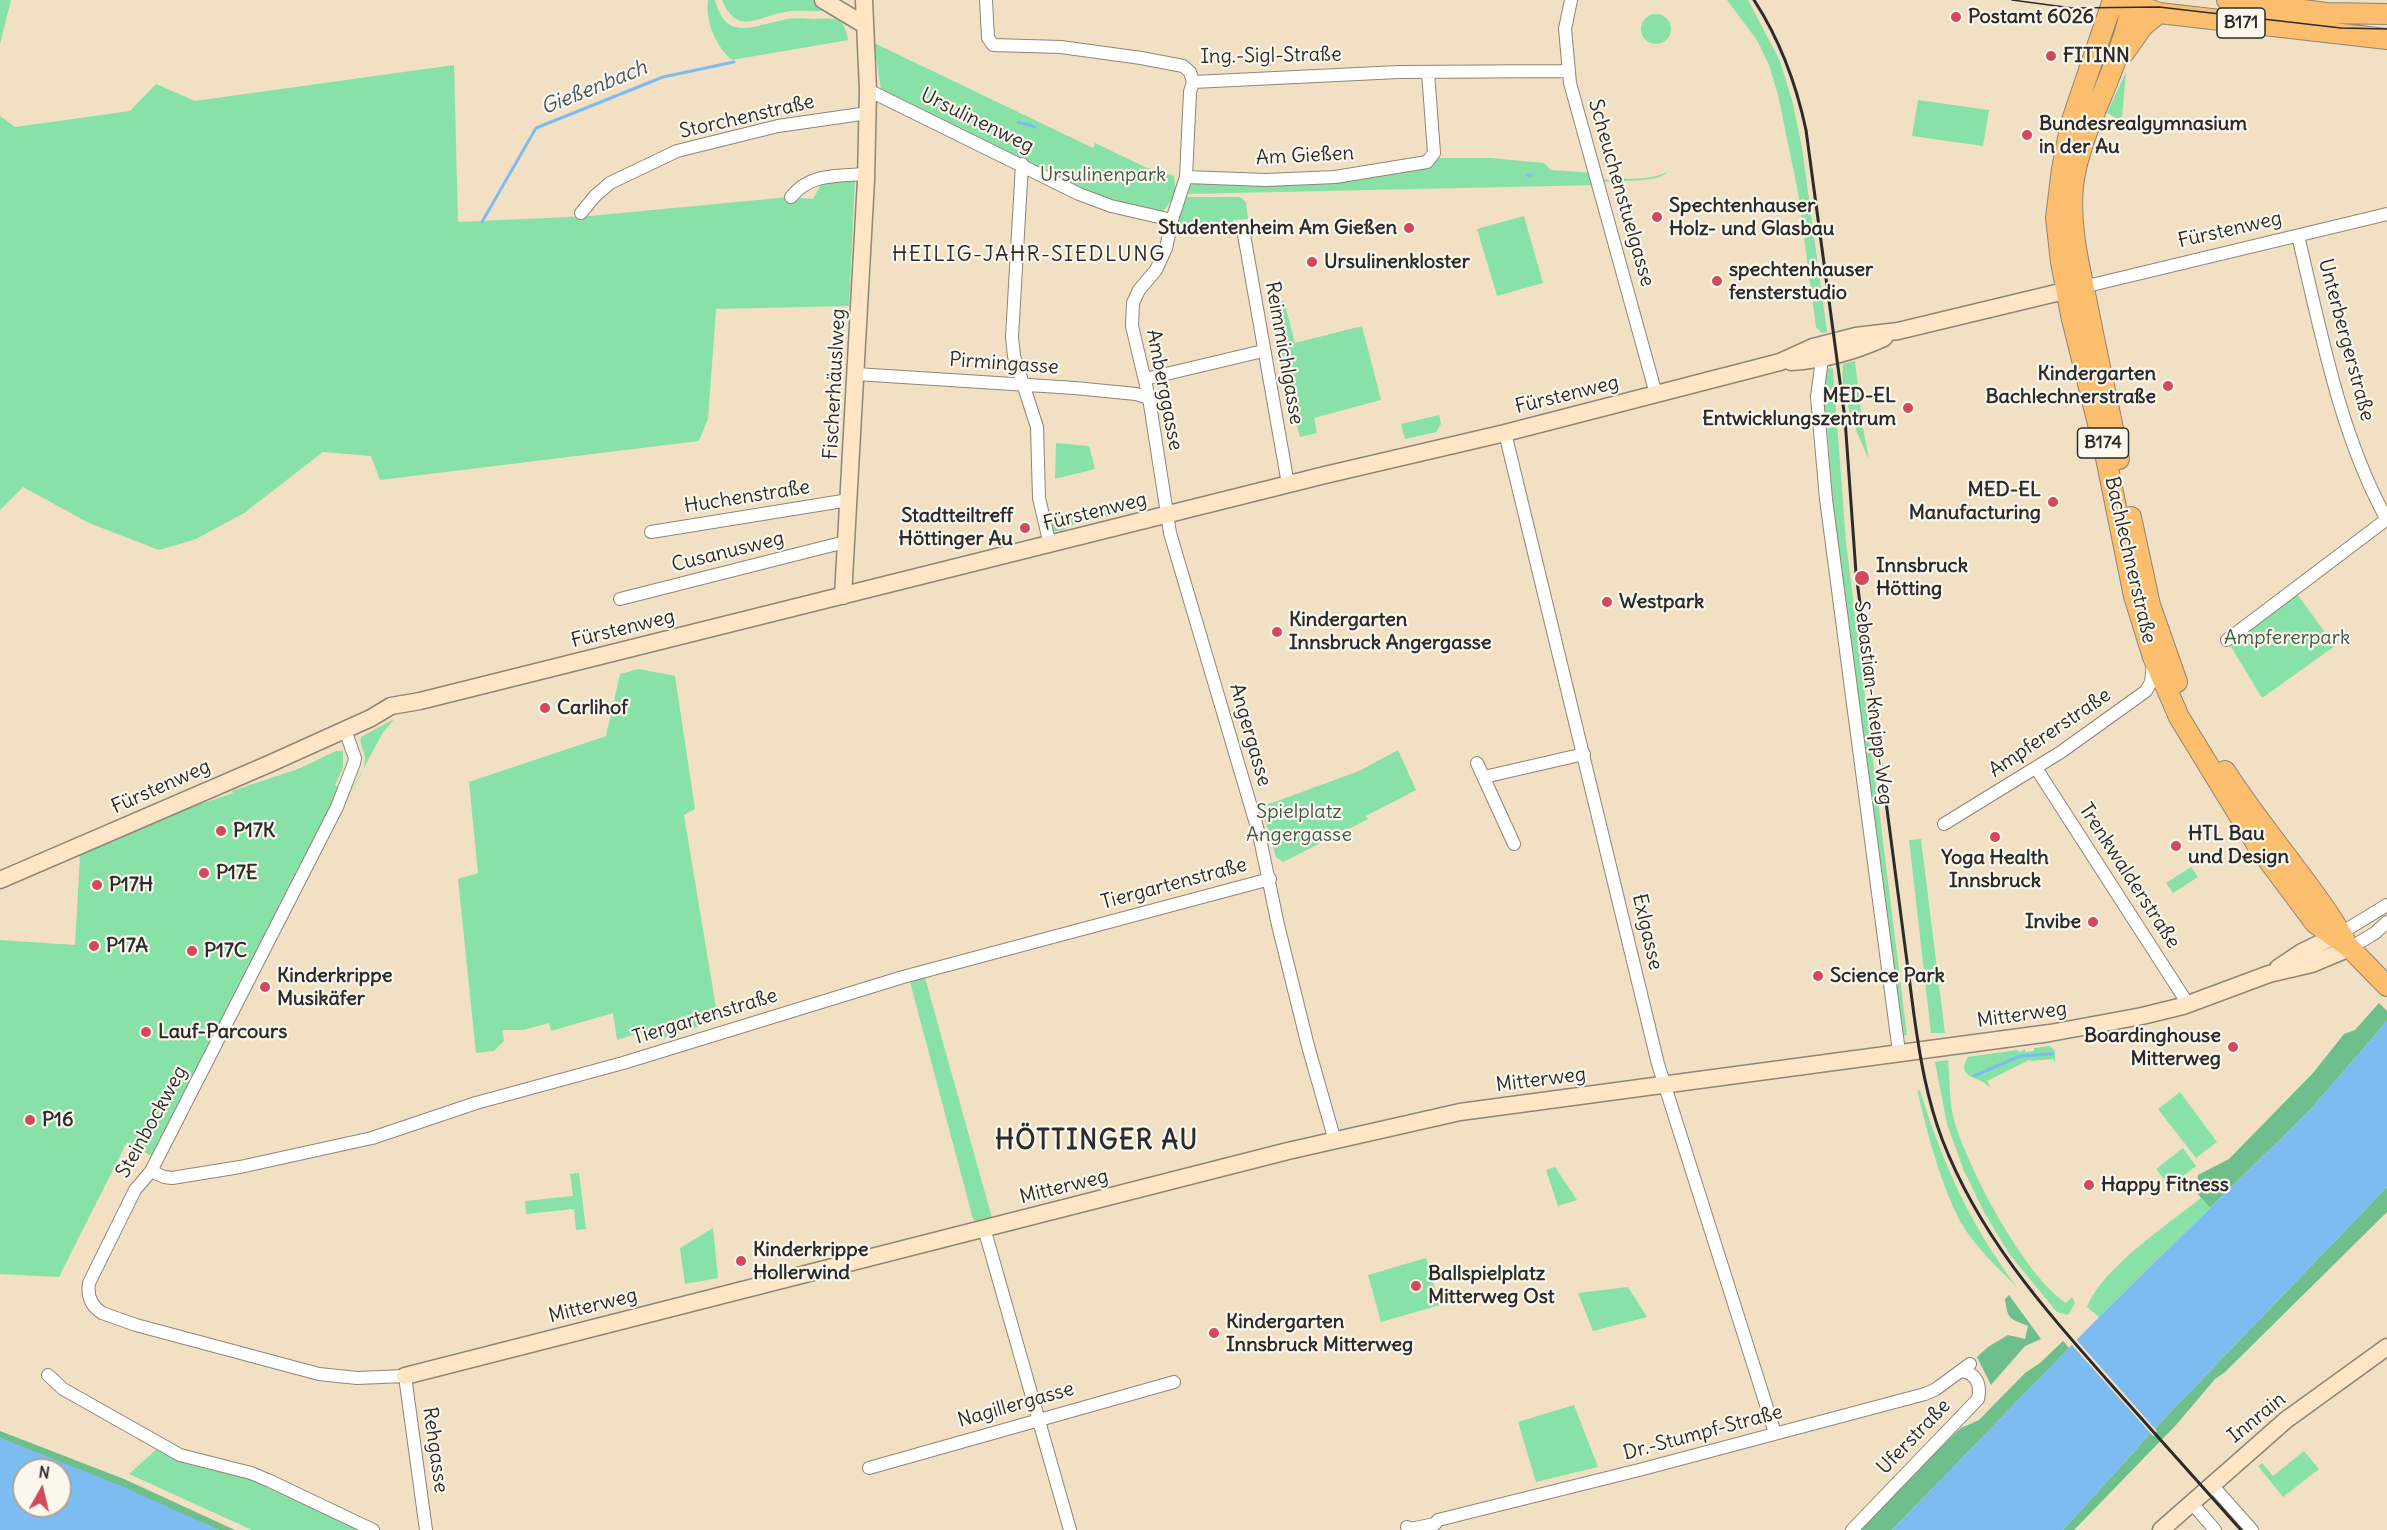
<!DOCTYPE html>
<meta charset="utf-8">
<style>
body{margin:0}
#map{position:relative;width:2387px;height:1530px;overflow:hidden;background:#f1e0c3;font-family:Delius,sans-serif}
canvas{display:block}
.north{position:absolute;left:12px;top:1458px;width:60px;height:60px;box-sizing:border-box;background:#fbf7ec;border:2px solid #a8a59f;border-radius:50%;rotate:8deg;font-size:16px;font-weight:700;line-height:24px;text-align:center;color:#2b2b2b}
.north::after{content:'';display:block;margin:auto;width:21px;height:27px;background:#d1495b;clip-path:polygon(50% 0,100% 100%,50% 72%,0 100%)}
</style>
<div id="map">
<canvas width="2387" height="1530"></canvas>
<div class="north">N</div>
</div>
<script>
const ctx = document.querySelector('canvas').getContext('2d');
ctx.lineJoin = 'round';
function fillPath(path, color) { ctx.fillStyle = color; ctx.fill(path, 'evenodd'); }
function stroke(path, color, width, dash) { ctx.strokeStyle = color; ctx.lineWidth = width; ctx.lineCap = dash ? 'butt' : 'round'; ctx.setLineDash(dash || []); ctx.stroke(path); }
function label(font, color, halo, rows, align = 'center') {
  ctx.font = font + ' Delius,sans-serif'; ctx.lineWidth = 4.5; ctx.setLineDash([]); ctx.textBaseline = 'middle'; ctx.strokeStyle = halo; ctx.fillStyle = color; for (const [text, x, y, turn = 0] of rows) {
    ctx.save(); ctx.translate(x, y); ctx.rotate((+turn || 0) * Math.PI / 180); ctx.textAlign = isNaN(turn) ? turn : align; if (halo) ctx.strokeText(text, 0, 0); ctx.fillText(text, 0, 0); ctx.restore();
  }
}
fillPath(new Path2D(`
 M0,0H11L0,44Z
 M708,0H715C726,42 753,26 783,20C794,17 804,19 815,19C836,18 844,16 848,40L732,60C716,47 705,21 708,0Z
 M722,0H812L819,2L827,10C813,13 799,9 785,12C756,17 737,36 722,0Z
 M1727,0H1748L1780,61L1793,104L1802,148L1827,332L1822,333L1816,327L1798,192L1778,95L1769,65L1757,40Z
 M1641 29a15 15 0 1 1 30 0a15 15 0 1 1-30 0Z
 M874,43L1093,148L1095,143L1145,167L1174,176L1176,194L1158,218L1111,206L881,90Z
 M454,65L458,222L590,216L789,197L813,199L823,181L855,179L849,306L716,309L708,419L699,441L380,480L371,456L323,452L244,513L196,539L159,550L89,523L23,487L0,510V116L15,127L130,111L156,84L195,101Z
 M2126,72L2122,117L2118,119L2107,113Z
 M1918,100L1989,110L1983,146L1912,136Z
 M1432,158H1491L1544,163L1551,170L1595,173L1599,185L1188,194L1190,179L1335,177Z
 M1667,172C1660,183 1618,180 1603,182L1602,180C1623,177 1648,182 1667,172Z
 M1187,197H1240L1246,202L1248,219L1233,220L1236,234L1175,228L1178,212Z
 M1524,216L1543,283L1497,296L1477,229Z
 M1284,301L1295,343L1362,326L1381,400L1314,418L1317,433L1300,437L1276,344L1279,343L1269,304Z
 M1855,361L1863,428L1869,459C1857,433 1839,393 1843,364Z
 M1828,368L1833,369L1846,542L1907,1035L1901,1036L1834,517L1827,424L1821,388Z
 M1439,415L1441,424L1436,432L1405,439L1401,424Z
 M1056,443L1089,446L1095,469L1055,479Z
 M1117,504L1119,514L1076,523L1061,531H1053L1052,521L1057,523Z
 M2294,590L2335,646L2262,698L2227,640Z
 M639,669L675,676L695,809L684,815L718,1020L657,1040L655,1028L617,1040L613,1013L551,1031L549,1023L523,1030H502L504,1041L494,1051L476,1053L458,879L478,873L469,782L606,736L620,674Z
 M394,719L382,734L346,801C352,789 364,774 365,761C366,752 359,746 361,737Z
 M1398,750L1416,790L1366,816L1368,819L1283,862L1276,857L1261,807L1359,771Z
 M336,751H343V768L335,785L338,787L325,820L153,1157L127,1142L59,1277L0,1274V940L75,945L80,855L186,809L233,793L232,791L298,769Z
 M1921,839L1922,848L1945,1033H1931L1909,840Z
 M2191,867L2198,877L2173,893L2166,883Z
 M925,978L992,1218L977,1222L973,1219L910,982Z
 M2050,1046L2055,1051V1063L2053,1059L2032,1061L2029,1060L1987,1081L1991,1088C1988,1086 1986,1084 1983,1082C1972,1076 1957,1075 1968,1057L2017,1050L2020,1052L2025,1049V1052L2034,1051V1048Z
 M1948,1060C1950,1079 1949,1102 1954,1120C1968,1169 2024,1275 2066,1303L2072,1297L2075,1303L2068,1315L2057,1312L2010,1255L1984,1212L1964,1171L1947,1124L1935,1062Z
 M1917,1090L1920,1091C1943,1164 1970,1225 2017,1287C1997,1267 1974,1246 1960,1221C1939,1180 1928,1135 1917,1090Z
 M2180,1092L2217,1142L2196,1158L2158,1109Z
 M2183,1148L2196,1166L2170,1186L2156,1169Z
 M1555,1167L1577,1200L1558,1206L1546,1170Z
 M579,1173L586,1229L576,1230L574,1209L526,1214L525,1201L573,1196L570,1174Z
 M2201,1198L2210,1208L2099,1317L2087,1307C2103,1267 2167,1225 2201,1198Z
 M713,1228L718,1278L685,1284L680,1248Z
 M1426,1258L1440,1305L1381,1322L1368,1275Z
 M1628,1287L1647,1317L1593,1331L1578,1293Z
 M1574,1405L1598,1467L1536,1482L1518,1422Z
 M159,1447L269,1484L362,1530H252L129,1474Z
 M2304,1451L2319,1469L2283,1497L2258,1466L2262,1463L2273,1476Z`), '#88e1a6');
fillPath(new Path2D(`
 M2379,1003L2387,1011V1021L2310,1110L2210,1208L2196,1192L2198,1175L2229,1159L2313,1073L2344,1034L2355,1030Z
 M2387,1187V1212L2224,1373L2215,1379L2176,1425L2074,1530H2063L2162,1421Z
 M2009,1295L2041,1339L2025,1346L1991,1385L1977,1357L1988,1347L2008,1335L2025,1339L2028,1326C2009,1318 2008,1320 2005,1299Z
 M2063,1341L2069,1348L1892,1530H1857L1913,1472L1961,1428L1979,1420L2025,1373L2040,1363Z
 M0,1431L124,1479L235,1530H219L0,1438Z`), '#6ebf8b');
fillPath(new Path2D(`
 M2387,1021V1187L2162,1421L2063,1530H1892L2099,1317L2310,1110Z
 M0,1438L119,1485L219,1530H0ZM24,1470H60V1506H24Z`), '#7dbcf1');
fillPath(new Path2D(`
 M2075,1338L2157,1431L2153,1436L2070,1343Z`), '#f1e0c3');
stroke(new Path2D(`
 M1018,122L1035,127
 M1527,175H1531
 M482,222L536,128L663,77L734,62
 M1974,1076L2020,1056L2052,1054`), '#7dbcf1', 3);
const street = new Path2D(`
 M986,0L988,38L993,45L1061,47L1141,58L1183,66L1190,72L1193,82L1399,72L1569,71
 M1571,0L1565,29L1570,83L1656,394
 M1193,82L1190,92L1186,177L1266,180L1335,177L1427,162L1434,153L1428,72
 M868,90L1079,194L1111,206L1172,220
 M1022,164L1012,337L1014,356L1037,427L1039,498L1050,545
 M1186,177L1172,220L1166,248L1156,270L1139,290L1133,303L1132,326L1149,398L1170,533L1259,834L1278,925L1308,1046L1333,1134L1331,1142
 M791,197C810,173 838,176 866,174
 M581,213L595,196L610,183L677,151L778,126L868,113
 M1243,229L1288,484
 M2298,236C2321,331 2339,433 2387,520
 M2083,287L2387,214
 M1822,359L1817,397L1826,499L1899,1052
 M856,374L1075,388L1136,394L1149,398
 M1145,379L1263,351
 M1505,433L1658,1064L1775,1433
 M651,532L849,500
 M620,599L845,542
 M2227,640L2387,519
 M345,730L355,758L354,763L337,807L151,1171L135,1190L89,1283C87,1296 91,1306 102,1313L136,1325L319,1374L357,1378L405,1376L426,1530
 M1477,763L1514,844
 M2036,768L2188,1004
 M1484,777L1584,754
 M1944,824L2061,752L2146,691L2151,682L2153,664
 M2341,933L2387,905
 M2350,948L2375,933L2387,922
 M151,1171L164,1177L172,1178L240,1167L372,1138L476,1103L623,1063L903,977L1270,879
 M984,1228L1070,1530
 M48,1375L63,1389L180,1455L251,1473L270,1481L373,1530
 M869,1468L1174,1382
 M2211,1484L2252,1530
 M2191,1502L2215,1530
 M1407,1527L1410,1529L1435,1524L1438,1520L1639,1470L1925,1394L1936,1389L1970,1364
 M1852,1530L1978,1399C1981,1385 1977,1373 1961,1371`);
const secondary = new Path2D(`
 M823,0L863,24
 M1791,362C1824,360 1853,352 1884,338
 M843,596L866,180L868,90L864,0
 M0,880L269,764L371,718L391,706L420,701L1325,475L1505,433L1780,362L1813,347L1856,336L1898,331L2077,288
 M2278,968L2302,952L2341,933
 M405,1376L1288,1151L1460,1112L2050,1033L2142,1016L2183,1006L2269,974L2312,964L2350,948
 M2161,1530L2286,1420L2387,1347`);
const primary = new Path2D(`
 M2113,0L2071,123L2062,169L2056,218L2061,262L2071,315L2104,448L2134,596L2153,657L2179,717L2259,848L2315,923L2350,948L2387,986
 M2123,0L2159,13L2387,39
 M2227,0L2326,13L2387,14
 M2124,53L2143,26L2159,13
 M2119,459C2109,407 2097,355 2087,303C2079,265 2069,225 2073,186C2079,136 2107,92 2121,44C2126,30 2131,15 2129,0
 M2131,517L2150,605L2177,682
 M2225,771C2262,829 2310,881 2345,940`);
stroke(street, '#8e8677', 14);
stroke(secondary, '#8e8677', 19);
stroke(primary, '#8e8677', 22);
stroke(street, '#fff', 12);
stroke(secondary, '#fde5c5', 16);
stroke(primary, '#fbbe6e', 20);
stroke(new Path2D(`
 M2012,0L2072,8L2159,7L2341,28L2387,29`), '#2b2b2b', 1.5);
stroke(new Path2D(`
 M1754,0C1780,40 1796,83 1806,130L1845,419L1856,573L1914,1015C1920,1058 1927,1099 1942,1139C1979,1235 2041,1305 2108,1381C2152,1431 2197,1480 2241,1530`), '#2b2b2b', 3);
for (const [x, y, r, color] of [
 [1956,17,6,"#d1495b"],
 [2051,56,6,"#d1495b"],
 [2027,135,6,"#d1495b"],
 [1657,217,6,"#d1495b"],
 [1409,228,6,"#d1495b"],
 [1312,262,6,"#d1495b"],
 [1717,281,6,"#d1495b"],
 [2168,386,6,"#d1495b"],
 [1908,408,6,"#d1495b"],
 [2053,502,6,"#d1495b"],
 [1025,528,6,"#d1495b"],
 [1862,578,8,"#d1495b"],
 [1607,602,6,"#d1495b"],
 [1277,632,6,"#d1495b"],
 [545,708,6,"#d1495b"],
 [221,831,6,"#d1495b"],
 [1995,837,6,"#d1495b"],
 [2176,846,6,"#d1495b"],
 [204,873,6,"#d1495b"],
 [97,885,6,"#d1495b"],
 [2093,922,6,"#d1495b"],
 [94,946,6,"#d1495b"],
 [192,951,6,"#d1495b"],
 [1818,976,6,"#d1495b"],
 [265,987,6,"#d1495b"],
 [146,1032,6,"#d1495b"],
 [2233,1047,6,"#d1495b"],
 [30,1120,6,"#d1495b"],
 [2089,1185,6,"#d1495b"],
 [741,1261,6,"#d1495b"],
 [1416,1286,6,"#d1495b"],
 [1214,1333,6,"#d1495b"]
]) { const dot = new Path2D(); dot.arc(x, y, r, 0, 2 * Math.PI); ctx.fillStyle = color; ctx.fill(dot); stroke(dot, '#fbf7ec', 2); }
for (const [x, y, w] of [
 [2241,23,48],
 [2103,443,51]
]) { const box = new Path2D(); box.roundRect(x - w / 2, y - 15, w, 30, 4.5); ctx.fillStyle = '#fbf7ec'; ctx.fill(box); stroke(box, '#2b2b2b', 1.5); }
label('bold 18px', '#2b2b2b', null, [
 ["B171",2241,23],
 ["B174",2103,443]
]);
label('bold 20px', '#2b2b2b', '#fbf7ec', [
 ["Postamt 6026",1968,17],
 ["FITINN",2063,56],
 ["Bundesrealgymnasium",2039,124],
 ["in der Au",2039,147],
 ["Spechtenhauser",1669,206],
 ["Holz- und Glasbau",1669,229],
 ["Studentenheim Am Gießen",1397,228,"right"],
 ["Ursulinenkloster",1324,262],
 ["spechtenhauser",1729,270],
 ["fensterstudio",1729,293],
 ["Kindergarten",2156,374,"right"],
 ["Bachlechnerstraße",2156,397,"right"],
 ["MED-EL",1896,396,"right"],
 ["Entwicklungszentrum",1896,419,"right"],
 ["MED-EL",2041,490,"right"],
 ["Manufacturing",2041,513,"right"],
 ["Stadtteiltreff",1013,516,"right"],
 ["Höttinger Au",1013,539,"right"],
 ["Innsbruck",1876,566],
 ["Hötting",1876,589],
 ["Westpark",1619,602],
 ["Kindergarten",1289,620],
 ["Innsbruck Angergasse",1289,643],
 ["Carlihof",557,708],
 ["P17K",233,831],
 ["HTL Bau",2188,834],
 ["und Design",2188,857],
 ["Yoga Health",1995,858,"center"],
 ["Innsbruck",1995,881,"center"],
 ["P17E",216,873],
 ["P17H",109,885],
 ["Invibe",2081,922,"right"],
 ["P17A",106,946],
 ["P17C",204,951],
 ["Kinderkrippe",277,976],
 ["Musikäfer",277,999],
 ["Science Park",1830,976],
 ["Lauf-Parcours",158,1032],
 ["Boardinghouse",2221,1036,"right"],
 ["Mitterweg",2221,1059,"right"],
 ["P16",42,1120],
 ["Happy Fitness",2101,1185],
 ["Kinderkrippe",753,1250],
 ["Hollerwind",753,1273],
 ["Ballspielplatz",1428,1274],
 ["Mitterweg Ost",1428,1297],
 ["Kindergarten",1226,1322],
 ["Innsbruck Mitterweg",1226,1345]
], 'left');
label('20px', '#2b2b2b', '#fbf7ec', [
 ["Ing.-Sigl-Straße",1271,56,-1],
 ["Storchenstraße",747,117,-13],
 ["Ursulinenweg",977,121,26],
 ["Am Gießen",1305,156,-3],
 ["Scheuchenstuelgasse",1621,193,74],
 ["Fürstenweg",2230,230,-13],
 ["Unterbergerstraße",2346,340,75],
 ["Reimmichlgasse",1284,353,80],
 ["Pirmingasse",1004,364,4],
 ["Fischerhäuslweg",835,384,-87],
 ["Amberggasse",1164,390,79],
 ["Fürstenweg",1567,395,-14],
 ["Huchenstraße",747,497,-9],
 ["Fürstenweg",1095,512,-14],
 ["Cusanusweg",728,552,-14],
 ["Bachlechnerstraße",2130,560,77],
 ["Fürstenweg",623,629,-14],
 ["Sebastian-Kneipp-Weg",1873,703,83],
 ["Ampfererstraße",2050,733,-34],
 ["Angergasse",1250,735,74],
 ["Fürstenweg",161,787,-24],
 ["Trenkwalderstraße",2129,876,57],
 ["Tiergartenstraße",1174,884,-15],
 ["Exlgasse",1647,932,77],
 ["Mitterweg",2022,1015,-8],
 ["Tiergartenstraße",705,1017,-17],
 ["Mitterweg",1541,1080,-7],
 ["Steinbockweg",152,1122,-61],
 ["Mitterweg",1064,1187,-14],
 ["Mitterweg",593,1306,-14],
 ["Nagillergasse",1016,1405,-16],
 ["Innrain",2257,1418,-39],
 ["Dr.-Stumpf-Straße",1703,1433,-15],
 ["Uferstraße",1914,1437,-46],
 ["Rehgasse",435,1450,82]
]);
label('20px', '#42584a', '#fbf7ec', [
 ["Ursulinenpark",1103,175],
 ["Ampfererpark",2287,638],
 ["Spielplatz",1299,812],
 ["Angergasse",1299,835]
]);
label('italic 21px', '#445666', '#fbf7ec', [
 ["Gießenbach",594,88,-22]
]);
ctx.letterSpacing = '1.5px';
label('21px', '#2b2b2b', '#fbf7ec', [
 ["HEILIG-JAHR-SIEDLUNG",1029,255]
]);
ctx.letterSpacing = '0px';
ctx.letterSpacing = '1.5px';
label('bold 26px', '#2b2b2b', '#fbf7ec', [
 ["HÖTTINGER AU",1097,1142]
]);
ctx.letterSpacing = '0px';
</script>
